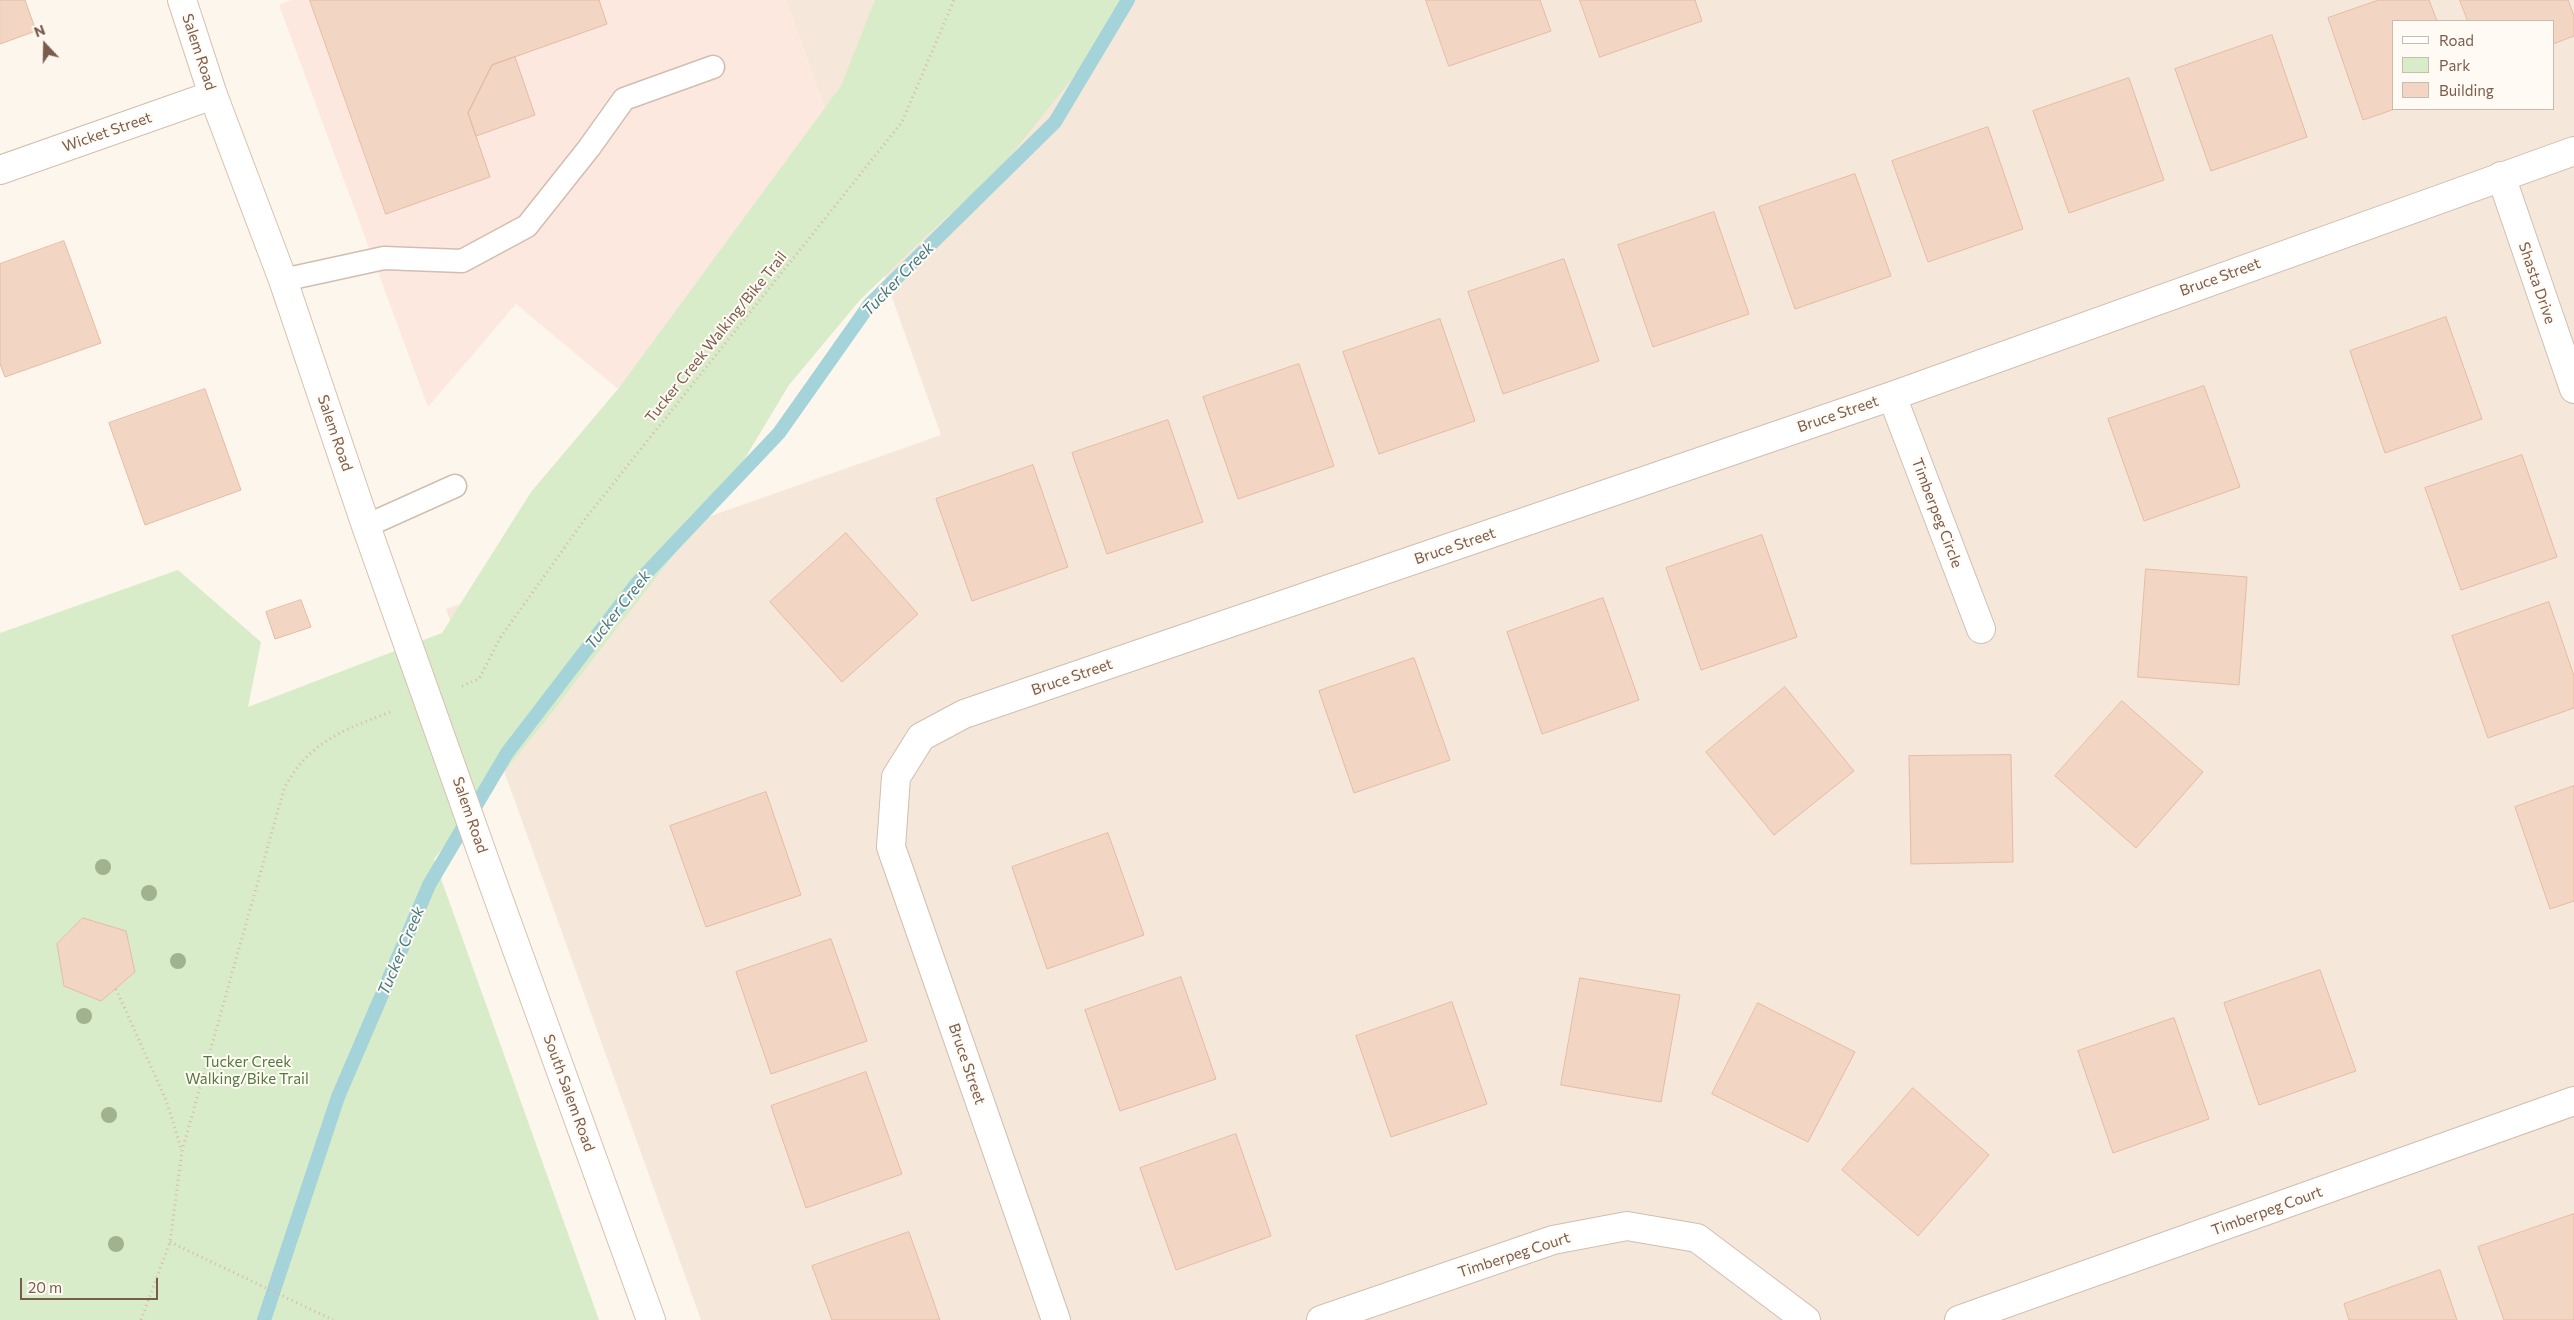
<!DOCTYPE html>
<style>
body{margin:0}
#map{position:relative;width:2574px;height:1320px;overflow:hidden;background:#fdf6ec;font-family:Commissioner,sans-serif}
canvas{display:block}
.legend{position:absolute;left:2392px;top:20px;width:162px;height:90px;box-sizing:border-box;background:#fffaf3;border:1px solid #cabbb1;margin:0;padding:6px 9px;list-style:none;font-size:15px;color:#7a5c4d}
.legend li{display:flex;align-items:center;gap:10px;height:25px}
.legend b{width:25px;border:1px solid #cabbb1}
.north{position:absolute;left:20px;top:20px;width:50px;height:50px;-webkit-text-stroke:4px #fffaf3;paint-order:stroke;rotate:339deg;font-size:14px;font-weight:700;line-height:20px;text-align:center;color:#7a5c4d}
.north::after{content:'';display:block;margin:auto;width:18px;height:22px;background:#7a5c4d;clip-path:polygon(50% 0,100% 100%,50% 72%,0 100%)}
.scale{position:absolute;left:20px;top:1278px;width:138px;height:22px;box-sizing:border-box;border:2px solid #7a5c4d;border-top:0;padding-left:6px;font-size:15px;line-height:18px;white-space:nowrap;color:#7a5c4d;-webkit-text-stroke:4px #fffaf3;paint-order:stroke}
</style>
<div id="map">
<canvas width="2574" height="1320"></canvas>
<ul class="legend">
<li><b style="height:6px;background:#fff"></b>Road</li>
<li><b style="height:14px;background:#d8ecc9"></b>Park</li>
<li><b style="height:14px;background:#f3d5c3"></b>Building</li>
</ul>
<div class="north">N</div>
<div class="scale">20 m</div>
</div>
<script>
const ctx = document.querySelector('canvas').getContext('2d');
ctx.lineJoin = 'round';
function fillPath(path, color) { ctx.fillStyle = color; ctx.fill(path, 'evenodd'); }
function stroke(path, color, width, dash) { ctx.strokeStyle = color; ctx.lineWidth = width; ctx.lineCap = dash ? 'butt' : 'round'; ctx.setLineDash(dash || []); ctx.stroke(path); }
function label(font, color, halo, rows, align = 'center') {
  ctx.font = font + ' Commissioner,sans-serif'; ctx.lineWidth = 4; ctx.setLineDash([]); ctx.textBaseline = 'middle'; ctx.strokeStyle = halo; ctx.fillStyle = color; for (const [text, x, y, turn = 0] of rows) {
    ctx.save(); ctx.translate(x, y); ctx.rotate((+turn || 0) * Math.PI / 180); ctx.textAlign = isNaN(turn) ? turn : align; if (halo) ctx.strokeText(text, 0, 0); ctx.fillText(text, 0, 0); ctx.restore();
  }
}
fillPath(new Path2D(`
 M786,0H2574V1320H701L446,609L941,435ZM2393,21H2553V109H2393Z`), '#f5e8da');
fillPath(new Path2D(`
 M292,0H786L825,110L618,389L516,304L428,407L279,5Z`), '#fde8e0');
fillPath(new Path2D(`
 M875,0H1135L999,170L927,235L860,300L789,385L733,478L546,720L434,859L599,1320H0V633L178,570L261,642L248,707L442,633L531,492L618,389L841,86Z`), '#d8ecc9');
stroke(new Path2D(`
 M264,1320L338,1097L429,885L507,753L638,582L779,433L870,304L1055,122L1128,0`), '#a5d3da', 14);
const building = new Path2D(`
 M0,0H25L36,31L0,44Z
 M310,0H599L607,24L492,65L468,113L490,177L386,214Z
 M1426,0H1540L1551,31L1449,66Z
 M1580,0H1695L1702,21L1600,57Z
 M2379,0H2429L2437,21H2393V109H2395L2363,120L2328,18Z
 M2460,0H2568L2574,16V36L2553,44V21H2468Z
 M2272,35L2307,137L2211,171L2175,69Z
 M515,57L535,115L476,136L468,113L492,65Z
 M2129,78L2164,180L2069,213L2033,111Z
 M1988,127L2023,229L1928,262L1892,161Z
 M1855,174L1891,276L1795,309L1759,207Z
 M1714,212L1749,314L1653,347L1618,245Z
 M64,241L101,343L5,377L0,364V264Z
 M1564,259L1599,361L1503,394L1468,292Z
 M2446,317L2482,419L2385,453L2350,351Z
 M1440,319L1475,421L1379,454L1343,352Z
 M1299,364L1334,466L1238,499L1203,397Z
 M2204,386L2240,487L2144,521L2108,419Z
 M205,389L241,490L145,525L109,423Z
 M1168,420L1203,522L1107,554L1072,453Z
 M2522,455L2557,557L2461,590L2425,488Z
 M1033,465L1068,567L972,601L936,499Z
 M846,533L918,614L842,682L770,602Z
 M1762,535L1797,637L1701,670L1666,568Z
 M2146,569L2247,577L2239,685L2138,677Z
 M1603,598L1639,700L1542,734L1507,632Z
 M301,600L311,627L275,639L266,612Z
 M2549,602L2574,676V708L2488,738L2452,636Z
 M1414,658L1450,760L1354,793L1319,691Z
 M1785,687L1854,771L1774,835L1706,752Z
 M2122,701L2203,772L2136,848L2055,776Z
 M2011,755L2013,862L1911,864L1909,756Z
 M2574,786V901L2550,909L2515,807Z
 M766,792L801,895L706,927L670,826Z
 M1108,833L1144,935L1047,969L1012,867Z
 M83,918L126,931L135,972L101,1001L64,986L57,944Z
 M831,939L867,1041L771,1074L736,972Z
 M2320,970L2356,1071L2259,1105L2224,1003Z
 M1181,977L1216,1079L1120,1111L1085,1010Z
 M1580,978L1680,995L1661,1102L1561,1085Z
 M1452,1002L1487,1104L1391,1137L1356,1036Z
 M1758,1003L1855,1052L1808,1142L1712,1094Z
 M2174,1018L2209,1119L2113,1153L2078,1051Z
 M866,1072L902,1174L806,1208L771,1106Z
 M1913,1088L1989,1155L1918,1236L1842,1170Z
 M1236,1134L1271,1236L1176,1270L1140,1168Z
 M2574,1214V1320H2504L2478,1247Z
 M909,1232L940,1320H832L812,1266Z
 M2440,1270L2457,1320H2349L2344,1304Z`);
fillPath(building, '#f3d5c3');
stroke(building, '#e6bba3', 1);
const service = new Path2D(`
 M283,280L384,258L462,261L527,226L589,148L624,99L713,67
 M366,526L455,486`);
const minor = new Path2D(`
 M0,170L213,95
 M2501,176L2574,389
 M1892,396L1981,629
 M1056,1320L891,847L896,777L921,737L964,714L1892,396L2574,151
 M1321,1320L1553,1240L1627,1226L1697,1238L1806,1320
 M1959,1320L2574,1101`);
const secondary = new Path2D(`
 M182,0L213,95L283,280L366,526L487,867L651,1320`);
stroke(service, '#d1beb0', 25);
stroke(minor, '#d1beb0', 30);
stroke(secondary, '#d6c0b0', 30);
stroke(new Path2D(`
 M462,686L479,679L500,638L585,519L902,122L954,0
 M116,989L166,1100L182,1151
 M170,1242L333,1320
 M141,1320L170,1242L182,1151L284,789C307,743 344,729 391,712`), '#d9b8a5', 3, [1, 4]);
stroke(service, '#fff', 22);
stroke(minor, '#fff', 28);
stroke(secondary, '#fff', 28);
ctx.fillStyle = '#a0b28e';
for (const [x, y] of [
 [103,867],
 [149,893],
 [178,961],
 [84,1016],
 [109,1115],
 [116,1244]
]) { ctx.beginPath(); ctx.arc(x, y, 8, 0, 2 * Math.PI); ctx.fill(); }
label('15px', '#7a5c4d', '#fffaf3', [
 ["Salem Road",199,52,72],
 ["Wicket Street",107,132,-19],
 ["Bruce Street",2220,277,-20],
 ["Shasta Drive",2537,283,71],
 ["Tucker Creek Walking/Bike Trail",716,337,-51],
 ["Bruce Street",1838,414,-19],
 ["Salem Road",335,433,71],
 ["Timberpeg Circle",1937,513,69],
 ["Bruce Street",1455,546,-19],
 ["Bruce Street",1072,677,-19],
 ["Salem Road",470,815,71],
 ["Bruce Street",967,1064,71],
 ["South Salem Road",569,1093,70],
 ["Timberpeg Court",2267,1211,-20],
 ["Timberpeg Court",1514,1255,-18]
]);
label('15px', '#537a41', '#fffaf3', [
 ["Tucker Creek",247,1062],
 ["Walking/Bike Trail",247,1079]
]);
label('italic 16px', '#437c86', '#fffaf3', [
 ["Tucker Creek",898,279,-46],
 ["Tucker Creek",618,610,-52],
 ["Tucker Creek",401,951,-67]
]);
</script>
